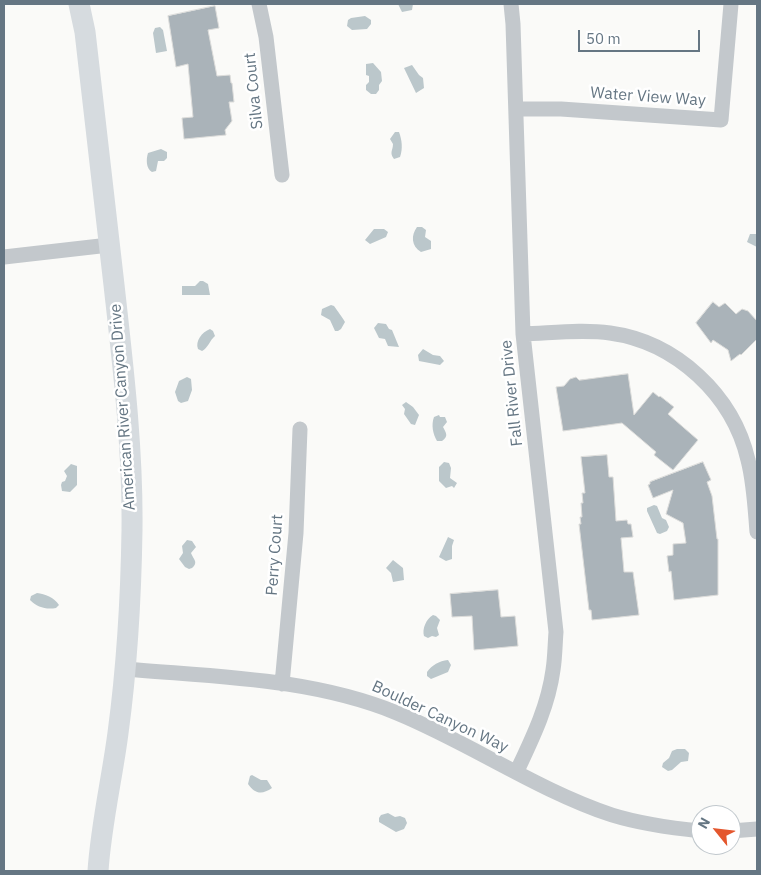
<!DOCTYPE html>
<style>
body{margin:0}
#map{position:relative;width:761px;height:875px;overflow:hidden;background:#fafaf8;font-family:"IBM Plex Sans",sans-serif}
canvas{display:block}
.frame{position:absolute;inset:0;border:5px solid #657683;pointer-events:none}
.north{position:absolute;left:691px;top:805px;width:50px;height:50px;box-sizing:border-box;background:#fff;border:1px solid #c1c8cd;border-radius:50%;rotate:299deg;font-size:14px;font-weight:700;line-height:20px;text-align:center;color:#657683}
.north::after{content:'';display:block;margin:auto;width:18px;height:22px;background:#e4572e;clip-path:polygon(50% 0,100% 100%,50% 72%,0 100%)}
.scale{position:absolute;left:578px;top:30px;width:122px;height:22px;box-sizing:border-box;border:2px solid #657683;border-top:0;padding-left:6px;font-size:15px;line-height:18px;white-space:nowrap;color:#657683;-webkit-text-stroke:4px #fff;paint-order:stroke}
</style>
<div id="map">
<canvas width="761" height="875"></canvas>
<div class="frame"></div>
<div class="north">N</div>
<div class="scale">50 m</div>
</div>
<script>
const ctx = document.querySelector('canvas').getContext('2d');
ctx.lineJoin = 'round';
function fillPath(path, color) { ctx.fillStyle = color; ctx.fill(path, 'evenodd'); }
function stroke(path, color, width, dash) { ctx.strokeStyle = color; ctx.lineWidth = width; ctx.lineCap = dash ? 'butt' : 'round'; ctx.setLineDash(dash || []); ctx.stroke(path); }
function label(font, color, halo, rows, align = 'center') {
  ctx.font = font + ' "IBM Plex Sans",sans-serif'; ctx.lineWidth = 5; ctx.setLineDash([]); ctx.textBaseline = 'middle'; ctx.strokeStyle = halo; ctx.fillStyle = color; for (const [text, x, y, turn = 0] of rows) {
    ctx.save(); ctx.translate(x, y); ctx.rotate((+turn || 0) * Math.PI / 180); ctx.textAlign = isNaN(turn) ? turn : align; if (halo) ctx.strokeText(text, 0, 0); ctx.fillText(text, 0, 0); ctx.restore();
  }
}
fillPath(new Path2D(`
 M398,4H413L412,10L402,12Z
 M365,16L371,20V24L367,29L352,30L347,26L348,20L351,18Z
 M160,27L163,30L167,51L156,53L153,33L155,28Z
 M373,63L381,72L382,81L379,85V90L376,94H371L366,90V85L369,82V76L366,75V64Z
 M412,65L419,75L423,78L424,88L416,93L404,68Z
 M395,132H399C402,140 403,149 400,157L394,159C389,152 393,151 393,144L390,139Z
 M161,149L167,152V158L164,161H158L156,171L152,172C146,169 146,159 148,153Z
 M417,227H422L426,230L425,237L431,241V249L421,252C411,246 411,235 417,227Z
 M374,229H384L388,232L386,237L370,244L365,240Z
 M750,234H757V247L747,242Z
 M200,281H203L208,284L210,295H182V286H195Z
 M331,305L334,306C338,312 341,315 345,322L341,329L338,331H335L330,320L321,315L322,309Z
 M378,323L386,324L389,329L392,330L399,347L388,346L385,339L379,338L374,328Z
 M210,329L213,331L215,336C210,340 208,348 202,351L198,349C195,341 202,332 210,329Z
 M423,349L433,355L440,356L444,361L440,365L419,361L418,355Z
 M187,377L191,379L192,390L188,401L181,403L178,401L175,392L179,381Z
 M406,402L413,407L419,415L415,425L411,424L404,414L405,409L402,405Z
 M439,415L440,417H445L447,422L443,427C446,433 449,436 442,441H437C433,434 431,425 434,417Z
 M444,462L449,463L451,468L450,478L457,483L454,488L452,486L446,488L439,481V467Z
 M71,464L77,466V485L70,492L62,491L61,485L62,482L65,481L67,476L64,471Z
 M654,505L657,506L662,518L666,520L669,527L667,531L660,534L657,533L647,511V508Z
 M448,537L454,540L452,546V559L446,561L439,557Z
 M187,540L192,541L196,547L191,553C193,559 199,562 192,568L189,569L185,567L179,559L183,553L182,546Z
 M393,560L403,568L404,580L393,582L391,573L386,568Z
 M37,593C45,594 54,597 59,605L56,608C46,610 37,607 30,600L31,596Z
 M433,615L436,616L440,620L437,628L439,635L436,637L432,636L428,638L424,636C422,629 426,619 433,615Z
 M448,660L451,665L448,672L431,679L427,676V672C432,665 439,661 448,660Z
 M677,749H685L689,753L688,761L681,762L672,770L668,771L662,767L663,763L669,758L672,751Z
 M252,775L261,780H267L272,788C262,795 255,794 248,784L250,776Z
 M388,813L395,817L400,816L405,818L407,823L404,829L396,832L379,822V818L381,815Z`), '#bbc7cb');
const building = new Path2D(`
 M215,6L219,28L208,30L217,76L230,75L231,83H232L234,102H229L232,121L225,130L226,135L184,139L182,118L193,117L188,64L176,67L168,16Z
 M713,302L719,307L725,303L736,314L742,309L748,311L757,321V339L741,355L740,354L731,361L728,350L713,340L711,343L696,323Z
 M628,374L634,415L653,392L659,397L660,396L674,407L668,414L698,440L673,470L654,455L656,452L622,423L563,431L556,387L564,386L570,379L576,377L579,380Z
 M607,455L609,477H613L616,521L627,520L628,524H631L633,537L621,538L624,572H633L639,615L592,620L591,610H589L579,524H581L580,517H582L581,503H583L582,493H585L581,457Z
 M703,462L711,480L707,482L712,496L717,539H718V595L674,600L671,571L669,572L667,556L673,555V544L686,543L683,523L666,514L673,490L653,498L648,485L650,484V482Z
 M498,590L501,617L515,616L518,646L474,650L472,616L452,617L450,594Z`);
fillPath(building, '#aab3b9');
stroke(building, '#dcdcda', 1);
stroke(new Path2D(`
 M259,4L266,37L282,175
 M511,4L513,24L523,334L556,632C555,644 555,658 553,670C548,707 532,739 517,771
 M516,109H561L721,120L731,4
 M4,257L109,245
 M523,334C552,333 582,329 610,333C676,342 733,395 748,460C754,483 755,508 757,532
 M126,669C216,677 312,678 397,713C470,743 537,790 612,815C641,824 671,828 701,831
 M282,684L296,533L300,429
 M731,831L757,829`), '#c3c8cc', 15);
stroke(new Path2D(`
 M79,4L85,32C94,116 104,200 114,285C123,366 133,448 132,530C131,598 127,666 118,733C112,779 101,825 98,871`), '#d6dbdf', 21);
label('16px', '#657683', '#fff', [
 ["Silva Court",254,91,-96],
 ["Water View Way",648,97,4],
 ["Fall River Drive",512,393,-96],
 ["American River Canyon Drive",123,407,-94],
 ["Perry Court",275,555,-86],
 ["Boulder Canyon Way",440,717,25]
]);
</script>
